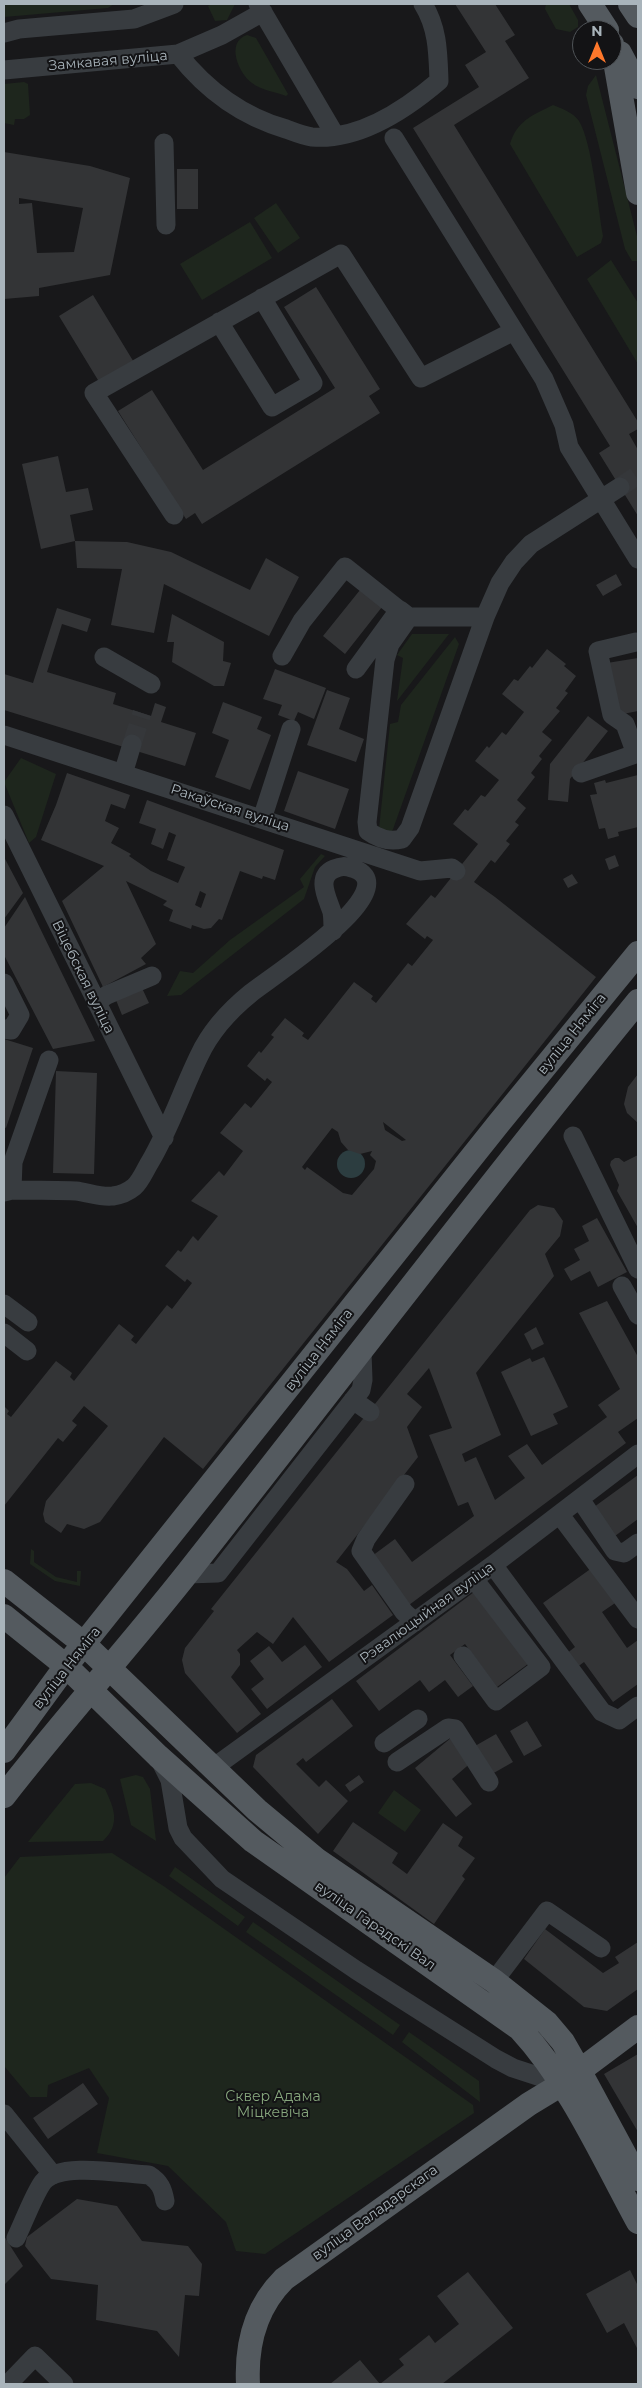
<!DOCTYPE html>
<meta charset="utf-8">
<style>
body{margin:0}
#map{position:relative;width:642px;height:2388px;overflow:hidden;background:#18181a;font-family:Montserrat,sans-serif}
canvas{display:block}
.frame{position:absolute;inset:0;border:5px solid #a9b4bb;pointer-events:none}
.north{position:absolute;left:572px;top:20px;width:50px;height:50px;box-sizing:border-box;background:#131315;border:1px solid #4f5357;border-radius:50%;rotate:0deg;font-size:14px;font-weight:700;line-height:20px;text-align:center;color:#a9b4bb}
.north::after{content:'';display:block;margin:auto;width:18px;height:22px;background:#ff782b;clip-path:polygon(50% 0,100% 100%,50% 72%,0 100%)}
</style>
<div id="map">
<canvas width="642" height="2388"></canvas>
<div class="frame"></div>
<div class="north">N</div>
</div>
<script>
const ctx = document.querySelector('canvas').getContext('2d');
ctx.lineJoin = 'round';
function fillPath(path, color) { ctx.fillStyle = color; ctx.fill(path, 'evenodd'); }
function stroke(path, color, width, dash) { ctx.strokeStyle = color; ctx.lineWidth = width; ctx.lineCap = dash ? 'butt' : 'round'; ctx.setLineDash(dash || []); ctx.stroke(path); }
function label(font, color, halo, rows, align = 'center') {
  ctx.font = font + ' Montserrat,sans-serif'; ctx.lineWidth = 4; ctx.setLineDash([]); ctx.textBaseline = 'middle'; ctx.strokeStyle = halo; ctx.fillStyle = color; for (const [text, x, y, turn = 0] of rows) {
    ctx.save(); ctx.translate(x, y); ctx.rotate((+turn || 0) * Math.PI / 180); ctx.textAlign = isNaN(turn) ? turn : align; if (halo) ctx.strokeText(text, 0, 0); ctx.fillText(text, 0, 0); ctx.restore();
  }
}
fillPath(new Path2D(`
 M4,4H114L108,8L4,17Z
 M212,4H235L227,20L215,21L208,6Z
 M546,4H569L578,20V27L570,32L556,29L545,9Z
 M247,35L256,38L288,94L286,96C276,92 261,90 252,83C239,74 225,42 247,35Z
 M596,75L638,240V261H632L625,249L586,95L588,86Z
 M24,82L28,84L30,115L24,119H15L14,125L4,123V84Z
 M553,105C561,108 574,113 579,121C592,142 598,208 603,236L601,243L577,257L510,144C517,121 531,116 553,105Z
 M276,203L300,238L278,253L254,218Z
 M250,222L272,258L202,300L180,264Z
 M611,260L638,303V364L587,279Z
 M412,634H449L397,701L403,658L397,655Z
 M455,637L459,644L392,832L379,829L390,724L398,722L401,705Z
 M21,758L56,774L36,837L29,843L4,782Z
 M321,854L325,856L315,867L304,899L181,995L167,996L180,971L193,973L230,940L304,887L300,879Z
 M31,1549L34,1551V1562L56,1577L77,1582V1571H81L80,1586L55,1581L30,1564Z
 M136,1775L143,1777L150,1789L156,1841L131,1825L120,1779Z
 M91,1783L105,1789C114,1808 121,1824 103,1841L28,1842L75,1784Z
 M394,1790L421,1810L405,1832L378,1813Z
 M112,1853L165,1887L473,2105L474,2113L265,2254L236,2251L226,2222L168,2166L97,2153L109,2098L89,2068L48,2085L47,2097H30L5,2067L4,2068V1878L20,1857Z
 M175,1867L245,1917L238,1926L169,1876Z
 M253,1922L400,2025L393,2035L246,1932Z
 M409,2032L479,2081L480,2102L402,2042Z`), '#1e261d');
fillPath(new Path2D(`
 M337 1164a14 14 0 1 1 28 0a14 14 0 1 1-28 0Z`), '#2c3d40');
fillPath(new Path2D(`
 M455,4H495L515,35L505,41L529,78L454,125L638,422V429L629,434L638,450V516L599,453L610,446L413,128L479,87L465,65L486,52Z
 M4,152L90,166L130,178L110,275L39,288V296L4,299ZM19,198L83,208L74,252L37,253L32,203L19,204Z
 M177,169H198V209H177Z
 M316,287L380,389L369,396L380,413L202,524L195,513L186,519L118,411L152,390L203,470L335,388L284,307Z
 M93,295L135,364L101,385L59,316Z
 M58,456L66,492L88,488L93,510L70,515L75,541L41,549L22,464Z
 M75,541L127,542L171,552L250,590L266,558L299,577L269,636L164,584L154,633L111,625L122,569L77,568Z
 M616,574L622,585L603,596L596,585Z
 M360,590L382,607L345,654L323,636Z
 M57,608L91,619L87,632L62,624L47,672L116,693L113,704L151,716L155,703L166,707L161,722L196,733L185,766L4,710V674L33,683Z
 M172,614L224,642L223,661L231,663L224,686H214L172,662L174,642H167Z
 M547,649L566,664L564,666L576,676L565,691L568,693L556,708L560,711L542,732L552,740L539,756L542,759L531,773L535,777L517,800L526,808L515,822L519,825L506,841L510,844L495,863L491,860L474,882L495,897L596,977L203,1469L164,1437L100,1522L84,1529L67,1524L61,1533L45,1522L43,1514L46,1501L108,1426L84,1406L72,1421L77,1425L63,1442L58,1438L4,1506V1406L9,1411L7,1414L11,1417L56,1361L72,1373L70,1377L74,1381L119,1324L134,1336L131,1340L136,1344L167,1305L172,1309L192,1283L187,1279L185,1282L165,1266L178,1250L181,1252L193,1236L198,1241L218,1216L191,1201L219,1171L224,1176L243,1151L220,1133L245,1103L251,1108L272,1082L267,1078L265,1081L247,1066L259,1051L261,1053L274,1037L271,1035L285,1018L304,1033L302,1036L308,1040L354,982L373,996L371,999L376,1003L408,963L412,966L433,940L427,936L425,939L406,924L431,895L435,898L478,844L453,824L465,809L468,811L481,795L485,797L499,780L475,761L487,746L489,748L502,732L506,735L524,712L502,694L514,679L518,681L530,666L532,668ZM383,1122L406,1140L402,1141L385,1130ZM332,1128L338,1132L341,1142L348,1150L360,1154L372,1151L370,1155L376,1161L374,1169L352,1195L343,1193L307,1167L305,1170L302,1167Z
 M638,658V711L618,715L607,663Z
 M275,669L326,688L314,719L298,712L294,721L278,715L282,705L263,699Z
 M327,690L350,698L339,729L364,739L356,762L307,745Z
 M223,702L262,717L257,729L271,735L250,790L215,777L229,740L212,733Z
 M588,716L608,731L570,779L568,802L548,800L550,764Z
 M298,771L349,789L335,829L284,811Z
 M67,773L130,795L125,809L111,804L105,821L119,828L111,843L131,854L129,856L151,871L178,883L185,867L167,860L176,835L169,832L163,849L151,844L156,829L139,823L147,800L284,850L275,880L263,876L262,879L240,871L222,920L219,919L211,928L204,929L192,925L191,929L169,921L173,910L163,905L167,901L126,881L156,944L141,958L146,964L103,987L62,901L104,866L41,840L56,805ZM200,891L206,894L201,908L195,905Z
 M638,775V827L618,832L619,836L608,839L605,828L599,829L590,795L597,794L594,783L605,780L606,783Z
 M615,855L619,866L609,870L605,859Z
 M4,857L23,893L4,919Z
 M572,874L578,883L568,888L563,879Z
 M25,897L37,922L95,1041L53,1049L4,955V928Z
 M142,988L149,1003L122,1015L116,1000Z
 M4,1039L33,1048L6,1128L4,1127Z
 M56,1071L97,1073L94,1174L53,1173Z
 M638,1074V1123L627,1113L624,1104L628,1087Z
 M638,1155V1228L617,1191L619,1185L610,1165L611,1161L615,1158H619L624,1162Z
 M538,1205L554,1208L563,1221L560,1236L545,1254L554,1276L476,1373L501,1435L462,1454L465,1462L476,1457L495,1500L525,1478L508,1456L527,1444L542,1465L607,1417L598,1405L620,1389L579,1313L607,1301L638,1357V1418L618,1432L626,1443L409,1605L372,1556L395,1539L412,1562L474,1516L468,1502L458,1506L429,1435L452,1428L429,1368L407,1394L422,1407L407,1427L418,1457L336,1562L347,1569L364,1591L372,1585L393,1615L329,1662L293,1617L273,1644L257,1632L237,1650L240,1654V1665L231,1677L261,1714L237,1733L185,1673L182,1660L185,1648L214,1611L211,1609L530,1210Z
 M597,1218L627,1272L598,1287L590,1271L571,1281L564,1269L580,1260L574,1249L589,1241L582,1226Z
 M536,1327L544,1344L532,1350L524,1334Z
 M544,1357L568,1407L553,1414L558,1424L531,1436L501,1372L530,1358L532,1362Z
 M638,1475V1519L615,1536L594,1507Z
 M596,1565L621,1599L602,1612L627,1648L638,1640V1684L613,1702L584,1662L576,1668L566,1654L575,1647L543,1603Z
 M478,1589L532,1661L497,1687L465,1644L450,1655L473,1686L458,1697L445,1680L429,1692L420,1680L379,1711L356,1681Z
 M305,1645L322,1667L267,1709L251,1689L264,1679L250,1661L269,1646L282,1662Z
 M332,1699L353,1726L306,1762L303,1758L296,1764L319,1787L326,1780L348,1801L318,1834L253,1767L256,1755Z
 M527,1721L542,1746L524,1756L510,1731Z
 M496,1734L513,1762L492,1774L475,1746Z
 M452,1737L473,1761L452,1779L472,1804L456,1817L415,1768Z
 M359,1775L364,1782L350,1792L345,1785Z
 M353,1822L398,1853L392,1863L407,1874L443,1823L463,1837L458,1846L475,1858L462,1876L465,1879L434,1924L333,1851Z
 M545,1929L603,1973L619,1963L615,1957L638,1942V1989L607,2011L584,2007L524,1959Z
 M638,2054V2132L604,2074Z
 M83,2083L98,2104L48,2139L33,2118Z
 M77,2199L117,2206L142,2241L188,2246L202,2264L199,2296L185,2295L179,2357L157,2331L96,2320L98,2285L51,2279L25,2246L27,2237Z
 M4,2236L23,2266L4,2285Z
 M630,2270L638,2286V2350L624,2323L607,2333L586,2294Z
 M468,2272L513,2328L442,2384H330L360,2360L380,2384L404,2365L399,2359L429,2335L435,2343L459,2324L437,2296Z`), '#333436');
stroke(new Path2D(`
 M620,487L638,475
 M132,744L142,713`), '#35373a', 19, [19, 9]);
stroke(new Path2D(`
 M258,4L335,135
 M4,33L19,29L134,19L174,4
 M178,54C207,91 241,116 286,129C294,132 304,136 312,137C359,141 405,110 439,81C438,53 438,28 423,4
 M4,70L178,54L222,35L263,12
 M394,138L544,379L564,425L569,447L638,559
 M164,143L166,225
 M219,322L272,407L313,383L262,298
 M174,515L94,393L341,254L421,378L514,331
 M400,610L409,617H485
 M409,617L390,644L385,660L367,822L368,831C379,839 389,842 402,839L410,828L485,617L500,583L514,562L531,544L620,487
 M636,642L598,651L612,715L625,724L636,754
 M282,656L302,621L345,567L399,610L356,669
 M104,657L151,684
 M4,735L420,871L452,868L456,871
 M581,773L638,753
 M123,774L132,744
 M4,815L164,1138
 M262,819L291,729
 M4,983L20,1015L11,1030L4,1029
 M96,1002L107,995L152,976
 M573,1136L638,1269
 M12,1190L13,1162L49,1060
 M4,1192L12,1190C33,1190 55,1190 76,1191C87,1192 102,1198 113,1196C120,1195 128,1192 134,1187C141,1181 145,1170 150,1162C170,1128 182,1091 199,1056C211,1030 230,1010 251,993C266,980 413,887 352,868C345,866 341,866 334,869C315,877 328,899 332,912C333,918 333,925 333,931
 M622,1286L638,1315
 M4,1304L28,1322
 M4,1333L27,1351
 M353,1400L370,1412
 M405,1484L366,1539L361,1551L404,1612L415,1622
 M580,1499L615,1551L624,1553L638,1543
 M560,1515L638,1619
 M493,1565L602,1712L619,1720L638,1706
 M187,1574L218,1573L361,1390L363,1380L362,1352
 M463,1656L496,1701L541,1667L474,1579
 M384,1743L418,1719
 M161,1762L170,1780L178,1828L183,1838L222,1879L356,1970L496,2059L513,2068L562,2084
 M397,1762L448,1728L455,1729L489,1782
 M213,1768L493,1565L638,1454
 M494,1981L547,1911L601,1948
 M4,2114L53,2175
 M16,2238C23,2224 34,2194 43,2182C60,2161 124,2174 149,2175C160,2182 163,2189 165,2201
 M8,2384L35,2356L64,2384`), '#383c40', 19);
stroke(new Path2D(`
 M590,4L607,30
 M630,4L638,16
 M612,44L638,193
 M620,53L638,87
 M4,1581L84,1644L257,1810L317,1860L494,1981L547,2023L563,2042L579,2070L638,2179
 M4,1616L66,1666L158,1756L253,1841L520,2029C570,2083 603,2158 638,2222
 M4,1751L66,1666L499,1123L638,953
 M4,1796C64,1719 129,1647 189,1571C339,1381 485,1188 638,1001
 M248,2384C246,2345 255,2308 284,2279L529,2104L562,2084L638,2027`), '#545a5f', 24);
label('14px', '#a9b4bb', '#131315', [
 ["Замкавая вуліца",108,61,-5],
 ["Ракаўская вуліца",230,808,18],
 ["Віцебская вуліца",83,977,64],
 ["вуліца Няміга",572,1034,-51],
 ["вуліца Няміга",319,1350,-52],
 ["Рэвалюцыйная вуліца",427,1613,-36],
 ["вуліца Няміга",67,1668,-52],
 ["вуліца Гарадскі Вал",375,1926,35],
 ["вуліца Валадарскага",375,2213,-36]
]);
label('14px', '#88a87e', '#131315', [
 ["Сквер Адама",273,2097],
 ["Міцкевіча",273,2113]
]);
</script>
